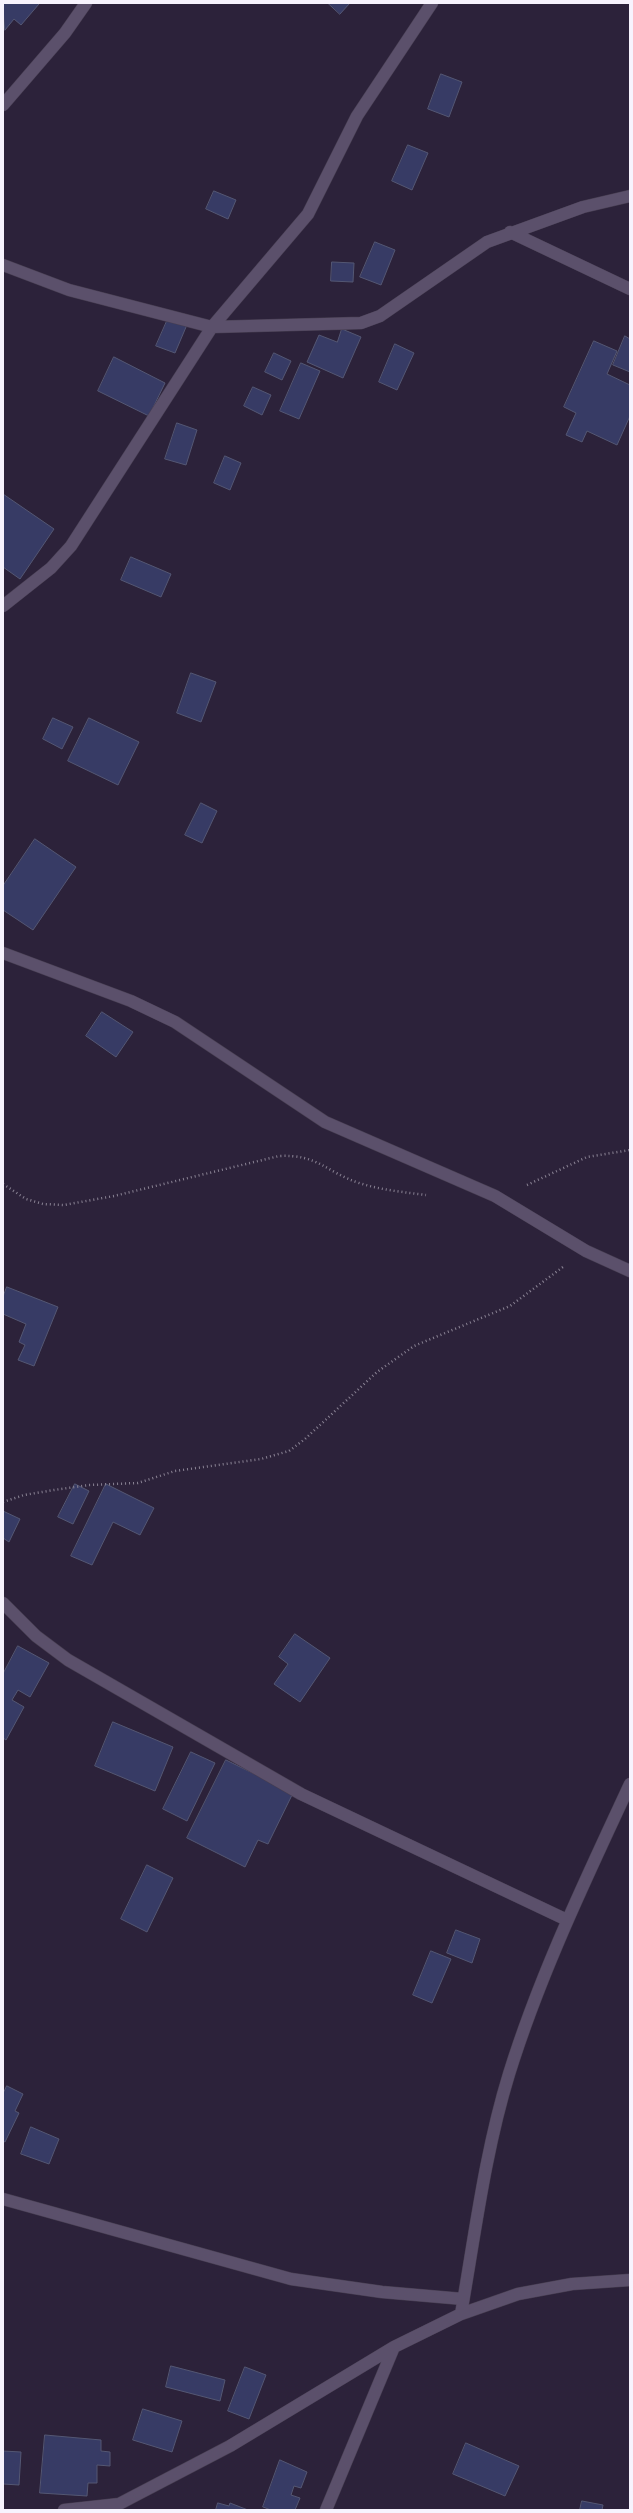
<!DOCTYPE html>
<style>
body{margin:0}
#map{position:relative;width:633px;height:2513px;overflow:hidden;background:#2c223a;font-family:Arial,sans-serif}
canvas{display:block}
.frame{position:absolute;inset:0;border:4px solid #f7f3fd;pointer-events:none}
</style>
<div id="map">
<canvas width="633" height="2513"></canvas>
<div class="frame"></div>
</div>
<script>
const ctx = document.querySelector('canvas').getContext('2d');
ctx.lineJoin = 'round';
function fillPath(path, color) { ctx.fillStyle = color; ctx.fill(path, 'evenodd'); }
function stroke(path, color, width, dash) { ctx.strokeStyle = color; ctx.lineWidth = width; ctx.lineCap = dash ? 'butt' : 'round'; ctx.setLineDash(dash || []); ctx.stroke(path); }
const building = new Path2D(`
 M3,3H38L39,4L21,25L14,19L5,30Z
 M328,3H350L340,14Z
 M441,74L462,82L449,117L428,109Z
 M408,145L428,153L412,190L392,181Z
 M214,191L236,200L228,219L206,209Z
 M375,242L395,250L381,285L360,277Z
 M332,262L354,263L353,282L331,281Z
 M171,312L189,320L175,353L156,346Z
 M342,329L361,337L343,378L307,362L319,335L337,342Z
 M625,336L630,339V372L613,365Z
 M594,341L617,351L607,374L630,385V416L617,445L587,431L582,442L566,435L576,413L564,407Z
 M395,344L414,353L397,390L379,382Z
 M274,353L291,361L282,380L265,372Z
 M114,357L165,383L149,416L98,391Z
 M301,363L320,371L299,419L280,411Z
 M253,387L271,395L262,415L244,406Z
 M177,423L197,430L186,465L165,459Z
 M225,456L241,463L230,490L214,483Z
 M3,494L54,529L20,579L3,567Z
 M131,557L171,574L161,597L121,580Z
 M191,673L216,682L201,722L177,713Z
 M53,718L73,727L62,749L43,739Z
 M89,718L139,742L118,785L68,761Z
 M201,803L217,811L202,843L185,835Z
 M35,839L76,867L33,930L3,910V886Z
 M102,1012L133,1032L116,1057L86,1036Z
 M7,1287L58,1307L34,1366L18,1360L25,1345L19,1342L26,1324L3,1314V1297Z
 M75,1484L89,1491L73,1524L58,1517Z
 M106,1484L154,1508L140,1535L113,1522L92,1565L71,1556Z
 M3,1511L20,1519L9,1542L3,1538Z
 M295,1634L330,1658L300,1702L274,1684L288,1664L279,1657Z
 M18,1646L49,1663L30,1697L18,1690L12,1700L24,1707L6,1740L3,1738V1674Z
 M113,1722L173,1747L155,1791L95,1766Z
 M191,1752L215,1763L187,1821L163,1809Z
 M226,1760L293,1793L268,1844L258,1840L245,1867L187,1838Z
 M147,1865L173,1878L147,1932L121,1919Z
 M456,1930L480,1939L472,1963L447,1953Z
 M431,1951L451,1959L432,2003L413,1995Z
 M7,2086L23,2094L15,2111L19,2113L5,2142L3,2141V2094Z
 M31,2127L59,2139L49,2164L21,2154Z
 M171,2366L225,2380L220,2401L166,2387Z
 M245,2367L266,2375L249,2419L228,2411Z
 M143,2409L182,2421L172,2452L133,2440Z
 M45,2435L101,2440V2451L110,2452V2466L97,2465V2483H88L87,2496L40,2493Z
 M466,2443L519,2466L505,2496L453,2474Z
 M3,2451L21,2452L19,2485L3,2484Z
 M280,2460L307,2472L301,2488L294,2486L291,2495L300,2498L295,2510H271L263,2507Z
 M582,2501L603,2505L602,2510H580Z
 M218,2503L229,2506L230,2503L248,2510H216Z`);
fillPath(building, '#373b65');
stroke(building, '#545773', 1);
const minor = new Path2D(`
 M3,105L65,33L86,3
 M510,232L630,289
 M3,265L69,290L212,327L361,323L380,316L487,242L583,207L630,196
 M3,606L51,568L71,546L212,327L308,214L357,116L432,3
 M3,953L131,1001L175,1022L325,1122L495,1196L586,1251L630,1271
 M3,1603L36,1636L68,1660L301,1794L567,1920
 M3,2199L291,2279L382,2292L463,2299
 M461,2314C475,2234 485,2152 509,2074C540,1974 586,1879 630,1784
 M64,2510L119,2504L230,2446L394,2347L461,2314L518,2294L572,2284L630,2280
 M326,2510L394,2347`);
stroke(minor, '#473e51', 13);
stroke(new Path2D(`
 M3,1184L26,1199L43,1204L64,1205L114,1196L279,1156C318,1154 326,1172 359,1183C381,1190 403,1192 426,1195
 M527,1185L587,1157L630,1150
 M3,1502L24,1495L54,1490L89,1485L138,1483L175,1471L261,1459L289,1451L305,1439L377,1372L414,1346L510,1306L563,1267`), '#8a8394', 2.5, [1, 3]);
stroke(minor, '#5b506b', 12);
</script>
